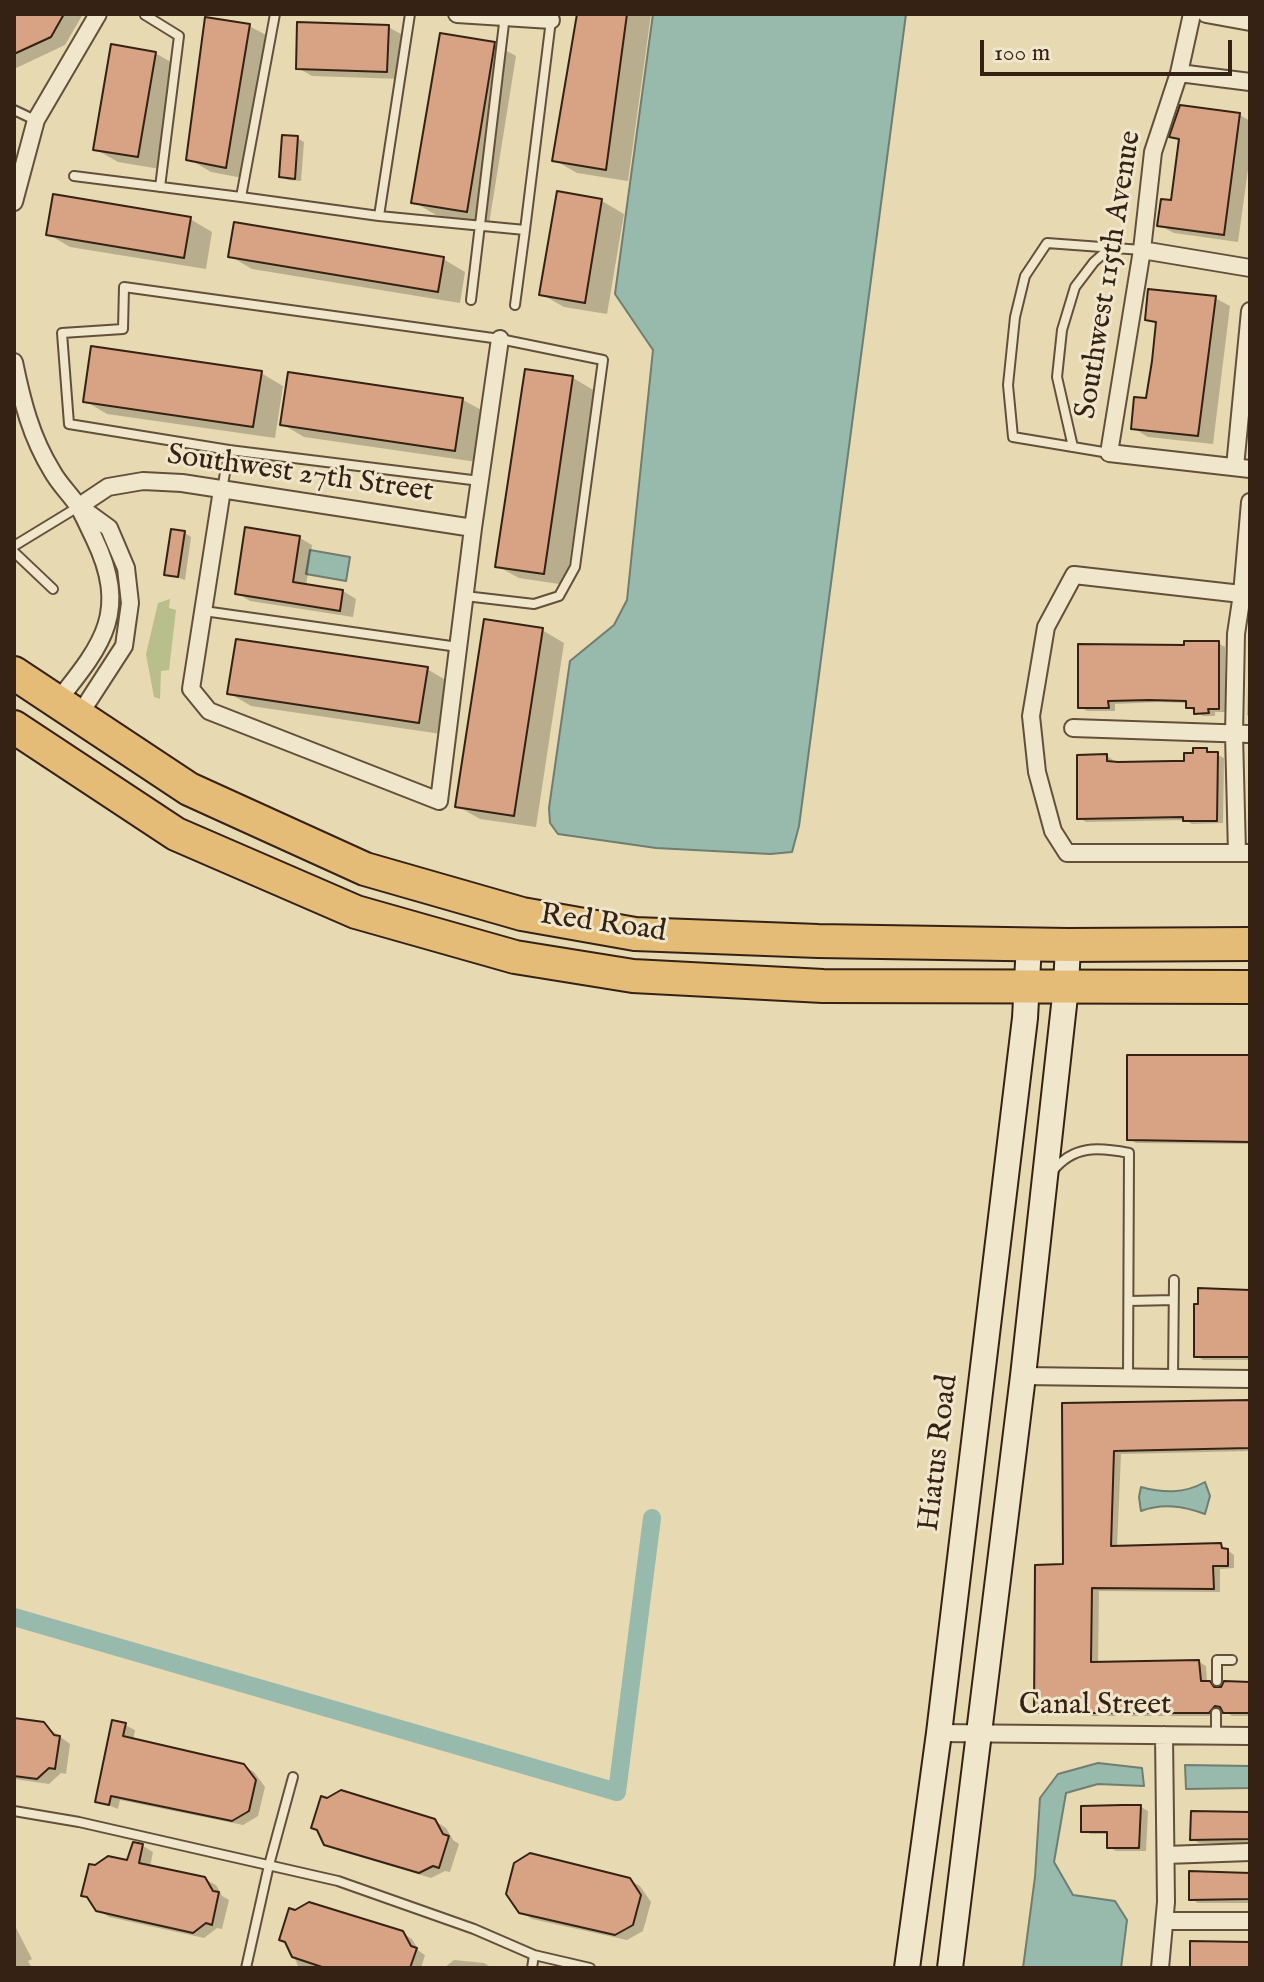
<!DOCTYPE html>
<style>
body{margin:0}
#map{position:relative;width:1264px;height:1982px;overflow:hidden;background:#e7d9b1;font-family:"IM FELL English",serif}
canvas{display:block}
.frame{position:absolute;inset:0;border:16px solid #362214;pointer-events:none}
.scale{position:absolute;left:980px;top:40px;width:252px;height:36px;box-sizing:border-box;border:4px solid #362214;border-top:0;padding-left:10px;font-size:24px;line-height:28px;white-space:nowrap;color:#362214;-webkit-text-stroke:6px #efe6cc;paint-order:stroke}
</style>
<div id="map">
<canvas width="1264" height="1982"></canvas>
<div class="frame"></div>
<div class="scale">100 m</div>
</div>
<script>
const ctx = document.querySelector('canvas').getContext('2d');
ctx.lineJoin = 'round';
function fillPath(path, color) { ctx.fillStyle = color; ctx.fill(path, 'evenodd'); }
function stroke(path, color, width, dash) { ctx.strokeStyle = color; ctx.lineWidth = width; ctx.lineCap = dash ? 'butt' : 'round'; ctx.setLineDash(dash || []); ctx.stroke(path); }
function label(font, color, halo, rows, align = 'center') {
  ctx.font = font + ' "IM FELL English",serif'; ctx.lineWidth = 6; ctx.setLineDash([]); ctx.textBaseline = 'middle'; ctx.strokeStyle = halo; ctx.fillStyle = color; for (const [text, x, y, turn = 0] of rows) {
    ctx.save(); ctx.translate(x, y); ctx.rotate((+turn || 0) * Math.PI / 180); ctx.textAlign = isNaN(turn) ? turn : align; if (halo) ctx.strokeText(text, 0, 0); ctx.fillText(text, 0, 0); ctx.restore();
  }
}
fillPath(new Path2D(`
 M170,599L169,608L176,610L169,670L161,671L160,699L154,697L146,654L158,603Z`), '#b8bf8a');
const water = new Path2D(`
 M653,14H906L799,826L792,852L770,854L656,848L558,834L550,823L549,808L570,661L614,625L627,600L653,350L615,294Z
 M310,550L350,557L346,581L306,574Z
 M1205,1482L1210,1496L1205,1514C1183,1506 1163,1503 1141,1511L1139,1497L1141,1487C1163,1493 1184,1494 1205,1482Z
 M1098,1763L1142,1768L1144,1786L1098,1784L1066,1793L1054,1862L1073,1895L1115,1901L1127,1920L1121,1968H1023L1035,1877L1040,1798L1058,1774Z
 M1185,1765L1250,1766V1788L1186,1789Z`);
fillPath(water, '#97baad');
stroke(water, '#707d70', 2);
fillPath(new Path2D(`
 M14,14H83L65,45L14,69Z
 M579,14H651L628,181L577,173L554,160Z
 M249,26L272,38L248,179L211,172L189,159Z
 M388,27L403,35L401,79L312,76L298,68Z
 M494,44L516,56L489,224L436,215L414,202Z
 M155,53L178,66L160,169L118,162L95,149Z
 M1240,115L1250,121V155L1238,242L1174,233L1159,225L1172,202L1181,141L1172,136Z
 M297,138L304,142L301,181L288,180L281,176Z
 M602,201L624,214L607,314L564,307L541,294Z
 M190,219L212,232L206,269L70,247L48,234Z
 M230,256L443,259L465,272L460,303L252,269Z
 M1215,298L1230,306L1213,444L1148,437L1133,428L1148,400L1157,325L1147,319Z
 M527,371L573,378L595,391L566,585L519,578L497,566Z
 M261,373L283,386L275,438L107,414L85,401Z
 M463,400L485,412L477,462L304,437L282,424Z
 M185,533L191,537L185,580L166,574Z
 M300,538L312,545L306,586L343,591L356,599L353,617L250,601L237,593Z
 M542,630L564,643L536,827L480,819L457,806Z
 M1218,643L1225,647V712H1215V716H1203L1188,707V703L1158,702L1115,704V711H1087L1080,707L1186,647Z
 M1249,654H1250V716L1247,715Z
 M427,669L449,682L441,734L251,706L229,693Z
 M1207,750L1224,758L1223,823L1192,824L1185,820L1086,822L1079,818L1107,756L1113,760V763L1186,762Z
 M1250,1057V1144L1136,1143L1129,1139Z
 M1250,1291V1360H1203L1196,1356Z
 M1250,1402V1451L1121,1454L1117,1548L1220,1545L1234,1555V1568L1220,1569V1592L1099,1591L1098,1664L1199,1662L1206,1666L1207,1683L1217,1687L1250,1684V1716H1232L1222,1709L1216,1716H1043L1036,1712L1065,1566L1064,1405Z
 M14,1720L43,1724L70,1744L66,1774L61,1773L49,1784L14,1779Z
 M125,1725L135,1730L133,1741L244,1766L254,1772L265,1787L258,1816L243,1825L120,1800L118,1809L97,1801Z
 M1141,1807L1148,1811L1146,1851H1116L1109,1847V1834H1090L1083,1830V1808Z
 M1250,1813V1843H1199L1192,1839Z
 M435,1821L446,1828L453,1840L459,1844L450,1872L445,1871L431,1878L337,1850L326,1843Z
 M143,1846L153,1852L150,1867L204,1879L216,1885L222,1896L229,1900L222,1929L217,1928L204,1938L109,1917L98,1910L91,1900L83,1895L129,1863Z
 M1250,1873V1903H1198L1191,1899Z
 M629,1880L640,1886L651,1902L643,1931L627,1940L532,1919L521,1912Z
 M14,1924L32,1959L28,1961L32,1968H14Z
 M402,1933L412,1939L419,1951L425,1955L421,1968H299L288,1943Z
 M454,1960L484,1963L492,1968H444Z`), '#0003');
stroke(new Path2D(`
 M14,1617L617,1792L652,1518`), '#97baad', 18);
const building = new Path2D(`
 M14,14H64L51,37L14,54Z
 M577,14H627L606,170L552,161Z
 M205,17L250,24L226,168L186,160Z
 M297,22L389,25L387,72L296,69Z
 M440,33L495,42L467,212L411,203Z
 M111,44L156,52L138,157L93,150Z
 M1180,105L1240,113L1224,235L1157,226L1161,199L1171,200L1179,139L1169,137Z
 M282,135L298,136L295,179L279,177Z
 M557,191L602,199L585,303L539,295Z
 M53,194L191,217L184,258L46,235Z
 M234,222L444,257L438,292L228,257Z
 M1148,289L1216,296L1198,436L1131,429L1134,397L1146,398L1152,361L1156,322L1145,320Z
 M91,346L262,371L253,427L83,402Z
 M525,369L573,376L544,574L495,567Z
 M288,372L463,398L455,451L280,425Z
 M245,527L300,536L293,582L343,590L340,611L235,594Z
 M171,529L185,531L178,577L164,575Z
 M484,619L543,628L514,816L455,807Z
 M236,639L428,667L419,723L227,694Z
 M1184,641H1219V709H1208L1209,713L1194,714V708H1186V701L1149,700L1108,701L1109,708H1078V644L1184,645Z
 M1193,748H1207V752H1218L1217,821H1183V817L1077,819V755L1107,754V761L1118,762L1173,761H1184V753H1193Z
 M1127,1055H1250V1142L1127,1140Z
 M1198,1288L1250,1290V1357H1194V1304H1198Z
 M1250,1400V1448L1114,1451L1111,1546L1221,1543L1222,1548L1228,1549V1566H1213L1214,1589L1092,1588L1091,1662L1199,1660L1201,1681H1210L1214,1687H1221L1224,1681L1250,1682V1713H1223L1220,1707L1215,1706L1209,1713H1034L1035,1565L1063,1564L1062,1403Z
 M14,1718L44,1722L54,1735L60,1736L55,1769L49,1768L37,1779L14,1776Z
 M112,1720L126,1723L123,1736L244,1764L256,1780L249,1811L232,1821L111,1796L109,1805L95,1802Z
 M341,1790L435,1819L443,1834L449,1836L439,1868L433,1866L419,1873L324,1845L317,1830L311,1828L321,1796L327,1798Z
 M1123,1805H1141L1139,1848H1107V1832H1081V1806Z
 M1191,1811L1250,1812V1839L1190,1840Z
 M133,1842L143,1844L139,1863L205,1877L213,1891L219,1892L212,1925L206,1923L193,1933L126,1918L96,1911L87,1897L81,1896L89,1864L95,1865L108,1856L127,1860Z
 M530,1853L630,1878L641,1895L633,1925L615,1935L519,1913L506,1894L514,1863Z
 M1189,1871L1250,1873V1899L1189,1900Z
 M309,1902L403,1931L411,1946L417,1948L410,1968H325L292,1957L285,1942L279,1940L289,1908L295,1910Z
 M1190,1941L1250,1942V1968H1190Z`);
fillPath(building, '#d7a384');
stroke(building, '#362214', 2);
const lane = new Path2D(`
 M275,14L241,197L379,216L410,14
 M145,15L179,36L160,187
 M14,110L35,120
 M74,176L241,197
 M379,216L525,230L551,20
 M471,300L505,15
 M515,305L525,230
 M1073,447L1057,377L1062,330L1075,287L1094,262L1111,247
 M229,450L69,424L62,333L123,329L124,287L500,339L603,360L575,567L559,596L534,604L465,596
 M1109,453L1013,437L1008,385L1015,317L1025,276L1047,243L1142,250
 M222,490L229,450L480,481
 M14,546L78,507
 M14,552L53,589
 M204,611L458,647
 M1052,1172C1073,1145 1098,1147 1129,1153L1128,1378
 M1129,1301L1173,1300
 M1173,1378L1174,1280
 M1217,1681V1660H1232
 M1216,1735V1713
 M14,1811L79,1822L338,1881L474,1929L534,1955L532,1968
 M534,1955L590,1968
 M246,1968L269,1865L293,1777`);
const street = new Path2D(`
 M457,14L551,20
 M1192,14L1179,73L1153,152L1142,250L1109,453L1250,469
 M1206,14L1250,22
 M1179,73L1250,82
 M14,202L36,120L98,14
 M1142,250L1250,268
 M14,362C22,401 31,437 52,471C59,484 70,494 78,506C84,516 89,528 94,538C130,613 102,645 56,703
 M1235,467L1250,311
 M222,490L191,689L209,711L439,801L473,528L500,339
 M78,507L108,487L143,481L182,483L473,528
 M1250,595L1074,575L1046,627L1031,716L1037,772L1053,831L1067,853H1250
 M78,717L124,646L130,603L126,568L109,528L80,507
 M1073,728L1250,734
 M1237,853L1234,734L1236,634L1242,594L1250,502
 M1023,1376L1250,1379
 M939,1733L1250,1736
 M1166,1855L1250,1852
 M1165,1921H1250
 M1160,1968L1166,1902L1164,1735`);
const secondary = new Path2D(`
 M907,1968L939,1733L1025,1018L1029,944
 M950,1968L1023,1376L1066,987L1068,945`);
const highway = new Path2D(`
 M14,673L189,789L365,869L522,914L635,934L818,941L1068,945L1250,944
 M14,727L176,834L356,912L515,957L633,976L823,986L1250,987`);
stroke(lane, '#62503b', 12);
stroke(street, '#62503b', 20);
stroke(secondary, '#362214', 28);
stroke(highway, '#362214', 36);
stroke(lane, '#efe6cc', 8);
stroke(street, '#efe6cc', 16);
stroke(secondary, '#efe6cc', 24);
stroke(highway, '#e4bc78', 32);
label('30px', '#362214', '#efe6cc', [
 ["Southwest 115th Avenue",1110,275,-81],
 ["Southwest 27th Street",300,475,8],
 ["Red Road",603,925,8],
 ["Hiatus Road",940,1453,-83],
 ["Canal Street",1095,1707]
]);
</script>
